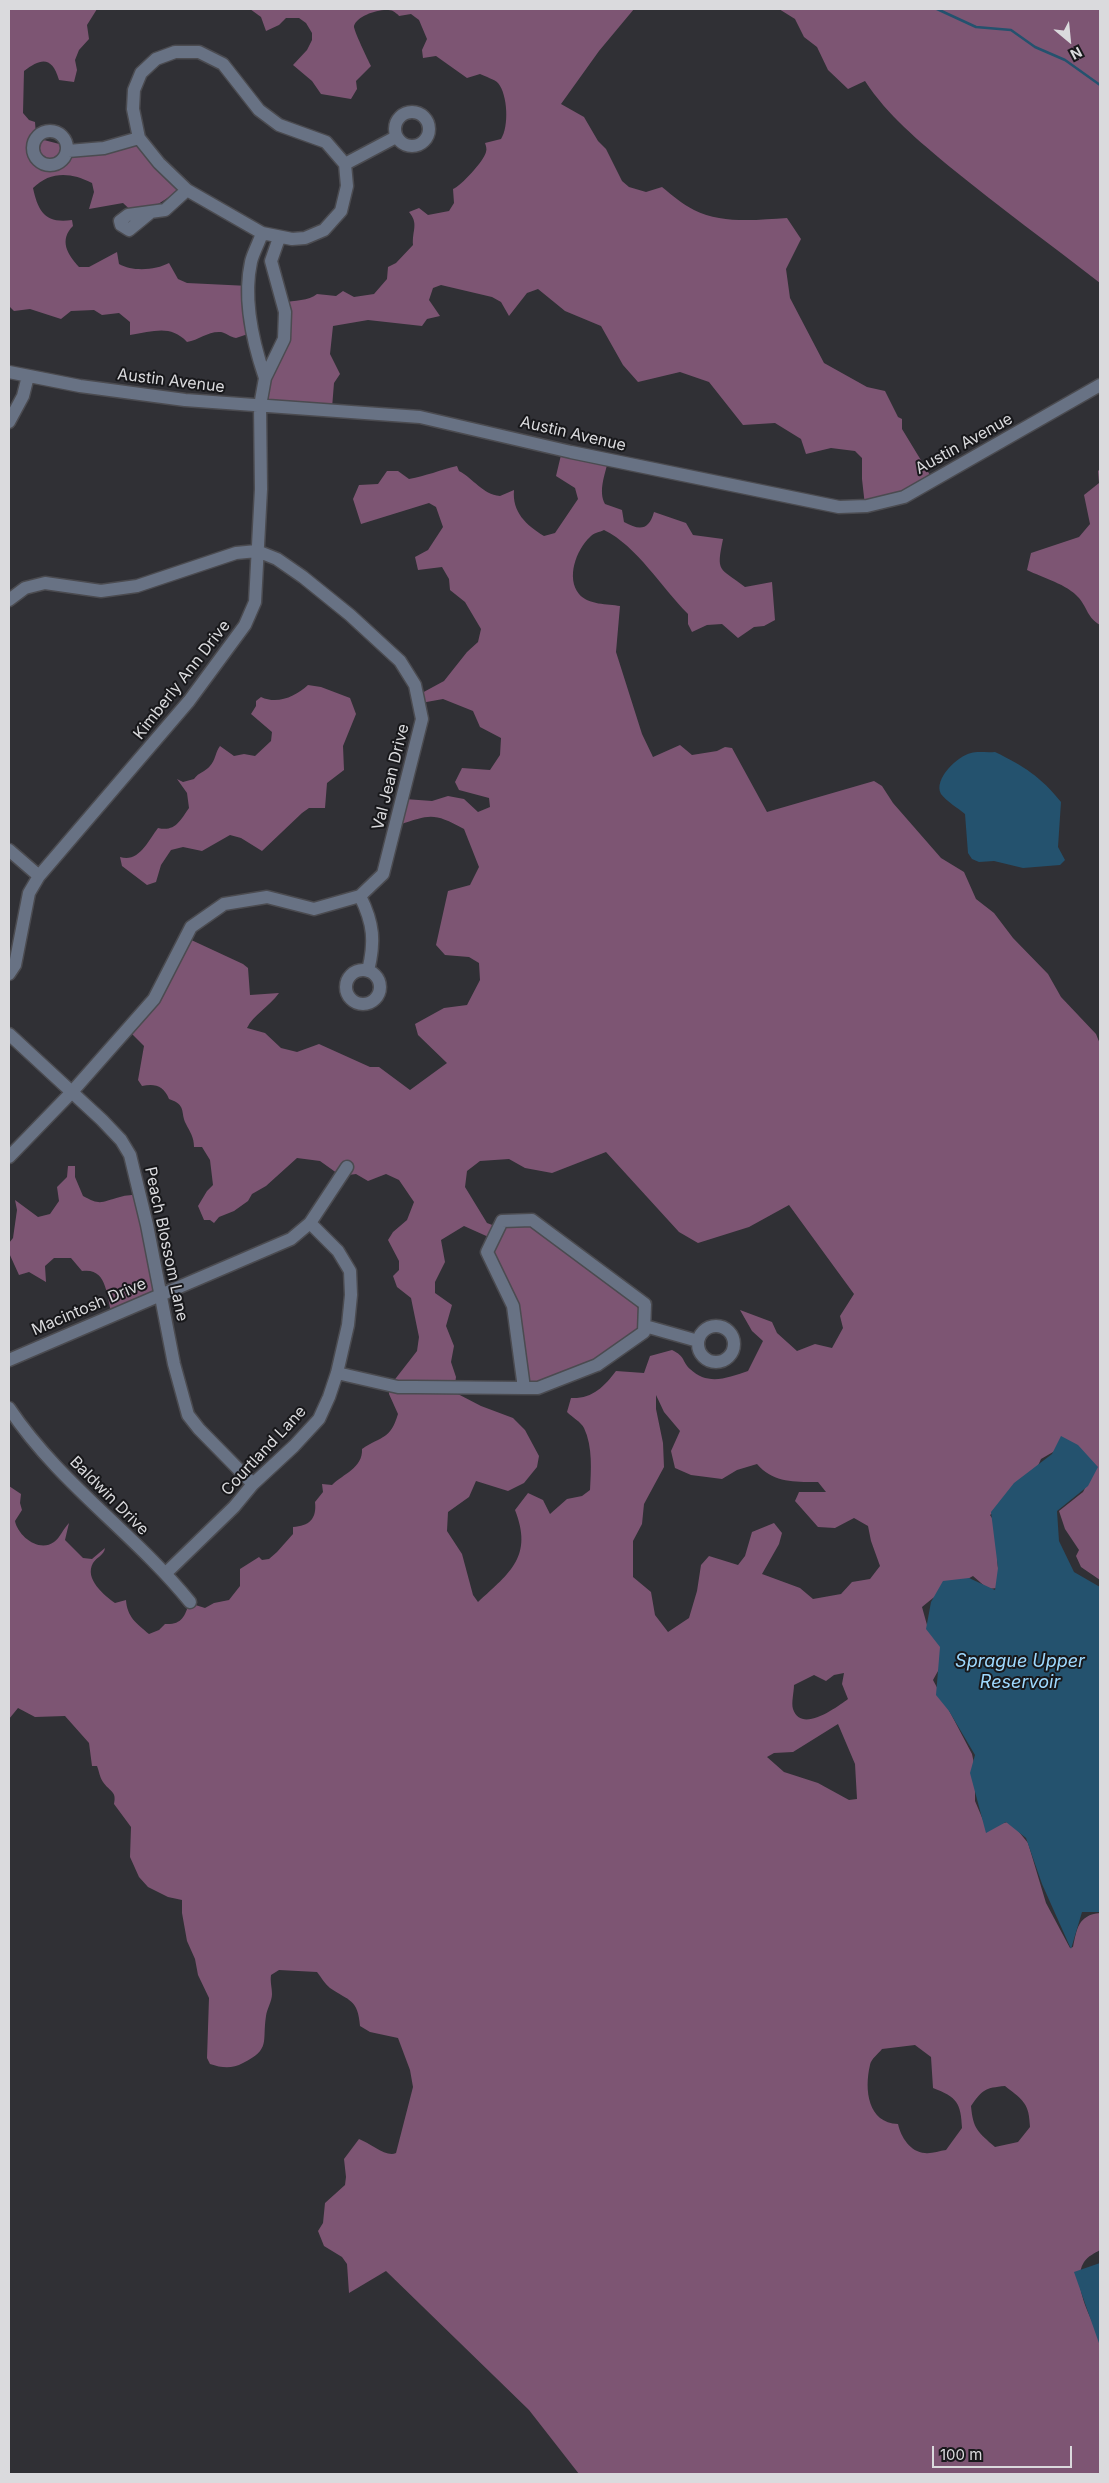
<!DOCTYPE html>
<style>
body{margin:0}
#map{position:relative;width:1109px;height:2483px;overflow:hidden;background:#303035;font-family:Inter,sans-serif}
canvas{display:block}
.frame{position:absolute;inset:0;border:10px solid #dadadd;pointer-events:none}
.north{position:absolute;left:1044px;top:15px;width:50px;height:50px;-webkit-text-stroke:4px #18181b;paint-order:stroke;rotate:152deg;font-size:14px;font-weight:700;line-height:20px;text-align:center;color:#dadadd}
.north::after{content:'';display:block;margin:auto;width:18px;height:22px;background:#dadadd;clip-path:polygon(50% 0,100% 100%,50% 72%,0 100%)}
.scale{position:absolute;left:932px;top:2446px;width:140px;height:22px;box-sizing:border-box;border:2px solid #dadadd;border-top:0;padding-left:6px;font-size:15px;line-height:18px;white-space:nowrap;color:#dadadd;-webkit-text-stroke:4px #18181b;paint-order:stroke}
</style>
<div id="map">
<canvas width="1109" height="2483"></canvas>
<div class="frame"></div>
<div class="north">N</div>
<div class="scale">100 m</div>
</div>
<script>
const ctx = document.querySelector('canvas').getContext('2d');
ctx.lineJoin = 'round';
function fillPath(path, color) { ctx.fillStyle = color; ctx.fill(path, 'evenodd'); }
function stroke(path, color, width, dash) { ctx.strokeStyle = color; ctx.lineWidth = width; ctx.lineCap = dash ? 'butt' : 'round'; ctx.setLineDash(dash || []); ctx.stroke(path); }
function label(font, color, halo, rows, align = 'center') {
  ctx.font = font + ' Inter,sans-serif'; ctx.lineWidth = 4; ctx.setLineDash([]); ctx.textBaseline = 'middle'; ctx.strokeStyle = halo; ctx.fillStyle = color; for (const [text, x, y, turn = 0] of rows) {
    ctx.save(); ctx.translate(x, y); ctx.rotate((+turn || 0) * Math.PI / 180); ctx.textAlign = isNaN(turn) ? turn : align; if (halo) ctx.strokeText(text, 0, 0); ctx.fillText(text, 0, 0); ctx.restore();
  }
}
fillPath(new Path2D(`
 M9,9H97L87,25L89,39L79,50L75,60L77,70L74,82L59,80C52,56 41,58 24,71L23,113L29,120L35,122L36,135L40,139L71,147L105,146L137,136L183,188L138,217L123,203L89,209L94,192L92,183C71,172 50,171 33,188C38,211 45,224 72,220L73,226C59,240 67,254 79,267H89L117,252L119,264C133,272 156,270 169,263L178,279L187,283L249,286L254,332L236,338C230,337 226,333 221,332C208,331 199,340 187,342C170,324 153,332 130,335V322L119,313L102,315L94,310L71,311L61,319L30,309L14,311L9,306Z
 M250,9H634L599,51L561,104L584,117L598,141L606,149L622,181L629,187L646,192L662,187C672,195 682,204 694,210C722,224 756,220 787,218L801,239L786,269L790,298L824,363L867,387L885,391L898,417L902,419V429L933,480L865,506L862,479V458L855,451L831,448L806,454L801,439L775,423L743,425L709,382L680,372L638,382L623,365L601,326L565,311L538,289L527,293L509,316L501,302L492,297L441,285L433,288L429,300L440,316L427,319L422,326L368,320L333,326L330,354L340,374L334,383L332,408L261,406L283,344V303C294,300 309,301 317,294L336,296L343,291L354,297L374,294L387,279L388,267L396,263L413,245C412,230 419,224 409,212L419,208L428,215L449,211L454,203L453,189C461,186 484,161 486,152C487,149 486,146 485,143L501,139C509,127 508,95 498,83C494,79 486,77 480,74L467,78L436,56L423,58L422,50L427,39L419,20L411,14L399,16C399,15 393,11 393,11C383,7 357,15 354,26C353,29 368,60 371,66L356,81L357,89L351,99L321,94L312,81L293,65L307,50L312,40V33L306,23L299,18H286L279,25L266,31L261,17Z
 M779,9H1100V283C1050,244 999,207 950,167C918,140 888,116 865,81L848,89L828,70L817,47L804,37L795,19Z
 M561,455L608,461C605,475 598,491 605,504L622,510L624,522C640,531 649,530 654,512L686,523L693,535L723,539C716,573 719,567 745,587L772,582L775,620L764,626L754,627L738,638L722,624L707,625L692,632L688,624V614C661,587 637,546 604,530C600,532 593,533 590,537C576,550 566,578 579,594C588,605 608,604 620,606L616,652L642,734L653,757L680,745L692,755L717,751L725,747L732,748L767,812L874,781L882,786L893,803L941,858L964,872L976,899L994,913L1013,938L1048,974L1061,997L1096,1034L1100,1044V1580L1081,1567L1076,1556L1079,1550L1065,1529L1059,1511L1083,1492L1091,1477L1065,1445L1041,1459L1036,1470L1006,1503L990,1515L1004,1536C990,1555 1003,1571 997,1588L988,1589L973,1576L933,1598L922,1607L927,1625L937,1634L948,1653L933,1680L972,1754L975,1768V1801L986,1827L1008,1822L1015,1827L1028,1843L1046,1903L1070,1948L1073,1947C1077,1929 1078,1915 1100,1913V2250C1095,2253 1088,2256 1084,2262C1071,2282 1090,2318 1100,2336V2474H579L529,2410L386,2271L349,2293L347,2264L342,2257L324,2246L318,2231L323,2223L325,2203L345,2185L346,2177L344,2159L359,2139C370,2143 387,2158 396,2153L413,2087L410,2070L398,2038L370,2032L360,2026C358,1999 349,2001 330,1988C325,1984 321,1977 317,1972L279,1970L271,1975C270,1982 272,1987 272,1994C272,2001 267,2009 266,2016C262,2042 271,2049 243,2063C232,2069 222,2068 210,2064L207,2058L209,1998L198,1975L195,1959L187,1941L182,1913V1900L168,1897L148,1887L139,1877L130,1857L131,1827L114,1804C117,1791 110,1792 103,1782C100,1778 99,1771 97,1766H92L89,1743L65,1716L35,1717L18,1708L9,1719V1486L21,1494L20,1503L22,1510L15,1521C18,1536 39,1553 54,1542C60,1538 63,1529 69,1523L65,1540L83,1558L92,1559L105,1548C104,1555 97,1557 93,1563C84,1579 104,1595 115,1603L126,1600C127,1617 137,1624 149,1634L159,1630L165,1624C181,1625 185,1617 189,1603L205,1608L214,1603L229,1600L240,1586V1569L259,1557L262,1560L269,1559L277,1552L293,1534V1527C309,1526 317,1519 315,1502L323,1492L322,1484L332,1485C343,1474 363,1468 362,1449C383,1435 390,1440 398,1414L389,1394V1387L417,1351L419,1337L411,1298L397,1287L393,1276L399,1270V1261L388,1240L393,1232L407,1220L414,1202L399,1180L386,1174L368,1181L356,1174L341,1176L320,1161L297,1158L266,1186L252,1194L248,1201L234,1211L219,1217L214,1223L210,1220H204L198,1206L207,1191L213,1185L210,1160L202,1147H194C194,1137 190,1132 186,1124C180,1112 187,1105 169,1099C164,1086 155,1083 142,1086L138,1080L144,1046L127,1029L160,988L187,938L243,964L248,968L250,995L279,993C269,1007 253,1015 247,1028L265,1033L281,1048L297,1052L319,1044L370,1067H379L410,1090L447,1063L418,1035L415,1024L444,1008L467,1005L480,980L479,963L469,957L445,955L436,945L448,891L470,885L479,867L464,829C434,813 431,814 399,825L405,799L432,801L448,796L464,799L478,812L490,807L489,798L459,790L455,782L462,768L490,770L500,755L501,738L480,727L473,711L443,699L421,703L420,694L444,681L467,652L478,642L481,629L465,602L450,590L449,579L442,567L418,570L415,557L428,550L443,527L436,507L429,503L361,524L353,499L359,485L378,484L387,471H398L409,479C426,476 440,470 457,466L459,471C474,479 482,494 500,496L514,490C512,512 526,525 544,536L555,533L578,499L575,488L556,476ZM606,1152L679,1232L698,1243L749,1227L789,1205L854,1294L840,1316L843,1328L832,1348L815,1344L797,1351L777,1333L772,1322L740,1310L752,1331L763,1341L748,1371C727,1378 708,1386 690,1369C681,1360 686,1357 672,1350L650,1356L644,1373L616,1371C604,1387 592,1399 571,1398L567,1412C572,1417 581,1422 584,1428C593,1447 591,1471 590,1490L582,1496L567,1499L550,1514L543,1500L528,1493L515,1510C533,1556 511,1572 478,1602L473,1595L462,1554L447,1531L448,1512L469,1497L476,1481L508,1491L524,1483L537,1467L539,1456L525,1430L513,1418L481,1406L454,1392L456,1377L451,1362L454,1346L446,1326L452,1305L435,1293V1282L445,1262L441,1240L464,1226L493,1239L492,1269L513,1305L520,1384L551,1382L635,1341L643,1324L635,1299L524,1222L503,1229L487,1223L465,1187L467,1171L480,1161L509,1159L525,1168L552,1173ZM656,1395L664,1412L680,1431L671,1451L675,1468L691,1475L722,1479L737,1470L757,1464C773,1483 795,1482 818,1482L826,1492H799L795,1501L818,1527L835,1528L854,1518L868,1526L871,1541L880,1566L870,1579L852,1582L841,1594L813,1599L800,1588L762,1574L779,1544L782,1533L774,1523L752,1532L745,1556L738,1565L709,1556L701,1565L697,1591L689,1618L668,1632L655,1615L651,1592L633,1577V1541L642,1524L644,1504L664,1467L663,1443L656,1409ZM844,1673L842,1684L848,1699C837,1707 801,1734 793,1709C791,1703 794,1692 794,1685L814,1675L826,1681L834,1675ZM838,1724L855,1764L857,1799L849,1800L818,1783L784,1772L767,1757L774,1753L793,1752ZM915,2045L931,2057L933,2088C957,2097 961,2103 962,2128L946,2150C939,2151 931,2154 925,2153C910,2152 901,2137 898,2124C868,2123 864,2090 870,2065C871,2059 878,2054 882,2049ZM1005,2086C1024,2101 1029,2103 1030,2127L1018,2142L995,2147C978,2132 973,2129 971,2106C983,2089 985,2088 1005,2086Z
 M1100,469V625C1087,617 1088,609 1079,598C1067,584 1043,578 1027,570L1031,553L1079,537L1090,524L1084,495L1099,483L1098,471Z
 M308,685L321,687L350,698L356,714L343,746L344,770L327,783L325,808H309L302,813L262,851L241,838L230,835L202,851L183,847L171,850L161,865L156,882L147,885L122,866L120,857C139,863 148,841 158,828C175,832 180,821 189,808L187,793L177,779L183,782L194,779C199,772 205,772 210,766C216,759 215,753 220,746L234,756L244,754L255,756L271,741L272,732L251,714L256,706V701L261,697C278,705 296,696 308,685Z
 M68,1166H75V1177L83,1196C101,1206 101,1202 120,1197C126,1195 133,1195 140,1194L161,1295L112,1314C106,1297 108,1267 82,1271L71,1258H54L45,1266L46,1282L29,1272L19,1275L9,1253V1243L13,1238L17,1210L15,1200L38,1217L50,1214L59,1201L57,1187L67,1177Z`), '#7d5573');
fillPath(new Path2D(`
 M995,752C1024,766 1041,777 1061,802L1058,847L1065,860L1060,865L1023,868L994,861L979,862L972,859L968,853L965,814C958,808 946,801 941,794C933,779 958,756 971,753C978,751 987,753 995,752Z
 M1061,1436L1078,1445L1098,1467L1088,1486L1057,1511L1059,1541L1074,1572L1100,1587V1912H1082L1071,1949L1042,1884L1026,1838L1006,1822L986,1833L970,1773L975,1755L949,1711L936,1695L940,1647L926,1629L931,1602L943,1581L969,1578L995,1590L998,1568L991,1512L1014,1483L1052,1454Z
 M1100,2263V2346L1074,2272Z`), '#24526e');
stroke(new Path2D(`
 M937,9L976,27L1011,30L1035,47L1065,60L1100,85`), '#24526e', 2.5);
const minor = new Path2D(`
 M175,52H199L223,64L259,110L279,125L326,142L345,164L347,186L341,211L324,230L305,238L292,239L262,233L187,190L159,163L139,138L133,109L134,90L141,73L156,59Z
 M395 129a17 17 0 1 1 34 0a17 17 0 1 1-34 0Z
 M33 148a17 17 0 1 1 34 0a17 17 0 1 1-34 0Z
 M68,151L104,148L139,138
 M345,164L396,137
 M151,212L129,230L121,225L120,221L128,215L165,210L187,190
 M262,233C259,243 253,253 251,262C243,299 253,343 265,378
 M9,372L80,386L185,400L420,417L571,452L839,507L867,506L904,497L1100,385
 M9,422L23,396L28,376
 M9,600L25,588L45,583L101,591L137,586L236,553L257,551L277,559L303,577L350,615L400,661L415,685L422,719L383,874L360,896L314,909L267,897L224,904L191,927L154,999L71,1093L9,1157
 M9,850L39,876
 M360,896C374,924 375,942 368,971
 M346 987a17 17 0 1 1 34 0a17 17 0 1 1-34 0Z
 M9,974L15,965L29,893L39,876L189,701L245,625L255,602L261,489L260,406L265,378L284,339L285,312L271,261L279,238
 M9,1034L102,1120L121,1140L130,1155L147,1225L174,1364L188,1415L199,1429L253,1484
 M645,1326L698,1341
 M698 1344a18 18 0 1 1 36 0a18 18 0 1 1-36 0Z
 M9,1360L291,1239L310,1223L347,1167
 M337,1373L398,1387H414L524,1388H538L597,1365L644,1332L645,1304L532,1220L502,1221L487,1252L513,1306L524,1388
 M9,1408C59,1483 134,1533 190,1602
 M166,1573L234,1507L253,1484L294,1446L319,1419L329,1397L337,1373L348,1325L351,1295L350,1271L338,1251L310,1223`);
stroke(minor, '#4b4b50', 15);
stroke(minor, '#687284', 12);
label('16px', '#dadadd', '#18181b', [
 ["Austin Avenue",171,381,7],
 ["Austin Avenue",573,434,13],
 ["Austin Avenue",964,444,-29],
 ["Kimberly Ann Drive",182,680,-52],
 ["Val Jean Drive",391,777,-76],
 ["Peach Blossom Lane",166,1244,78],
 ["Macintosh Drive",89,1307,-23],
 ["Courtland Lane",264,1451,-47],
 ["Baldwin Drive",109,1496,45]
]);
label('italic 18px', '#9fd9fe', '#18181b', [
 ["Sprague Upper",1020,1662],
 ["Reservoir",1020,1683]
]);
</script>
